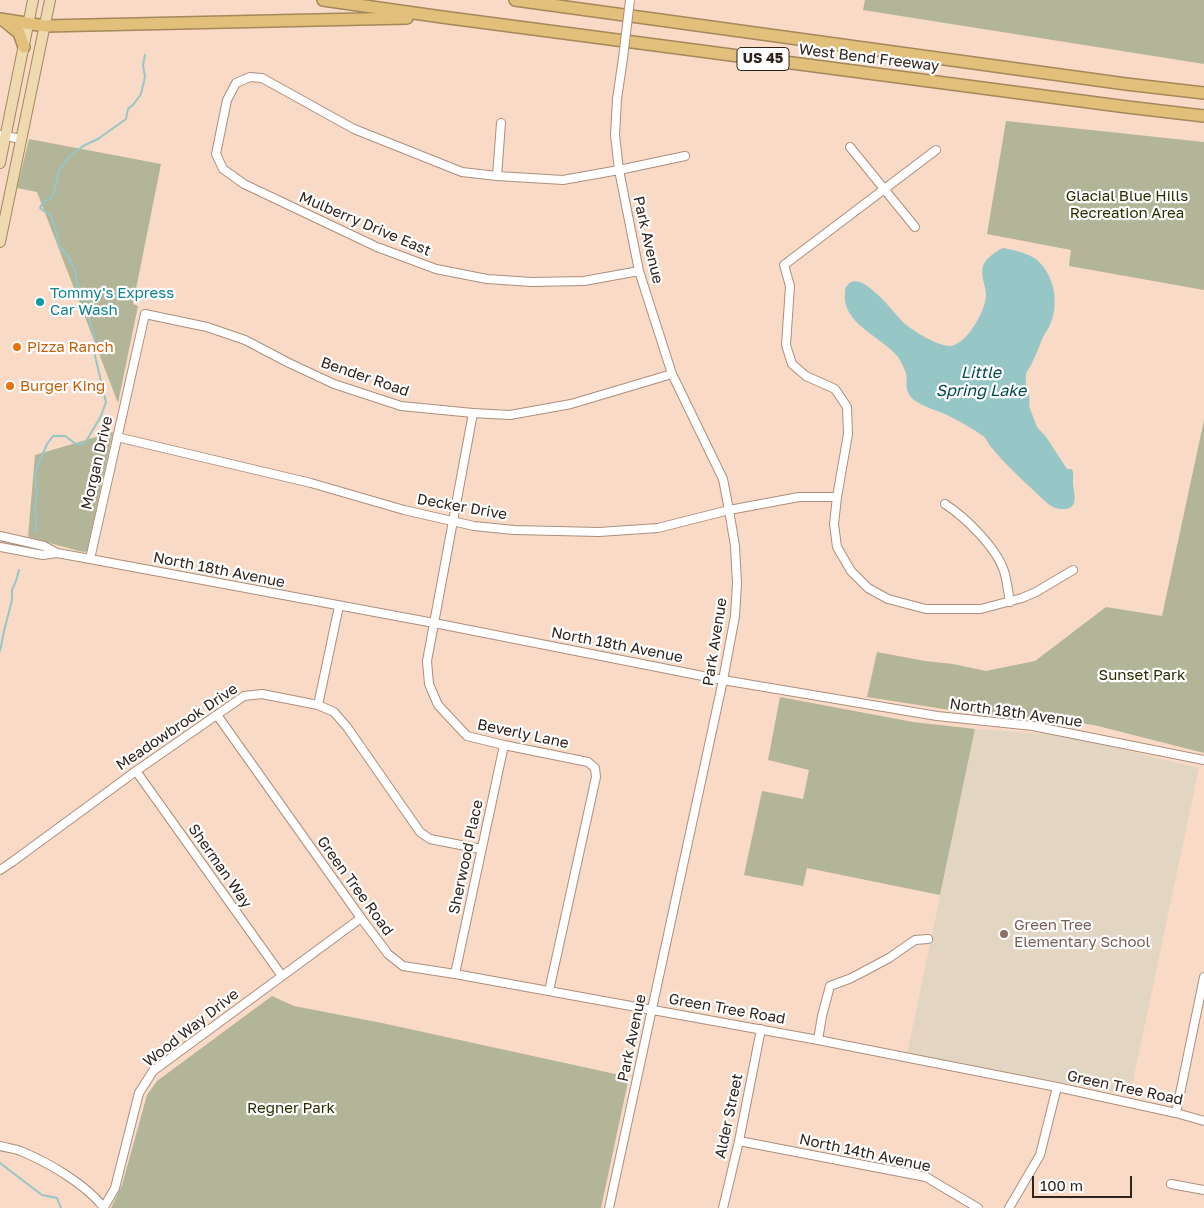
<!DOCTYPE html>
<style>
body{margin:0}
#map{position:relative;width:1204px;height:1208px;overflow:hidden;background:#f9dac6;font-family:"Golos Text",sans-serif}
canvas{display:block}
.scale{position:absolute;left:1032px;top:1176px;width:100px;height:22px;box-sizing:border-box;border:2px solid #2f231c;border-top:0;padding-left:6px;font-size:15px;line-height:18px;white-space:nowrap;color:#2f231c;-webkit-text-stroke:4px #fff;paint-order:stroke}
</style>
<div id="map">
<canvas width="1204" height="1208"></canvas>
<div class="scale">100 m</div>
</div>
<script>
const ctx = document.querySelector('canvas').getContext('2d');
ctx.lineJoin = 'round';
function fillPath(path, color) { ctx.fillStyle = color; ctx.fill(path, 'evenodd'); }
function stroke(path, color, width, dash) { ctx.strokeStyle = color; ctx.lineWidth = width; ctx.lineCap = dash ? 'butt' : 'round'; ctx.setLineDash(dash || []); ctx.stroke(path); }
function label(font, color, halo, rows, align = 'center') {
  ctx.font = font + ' "Golos Text",sans-serif'; ctx.lineWidth = 4.5; ctx.setLineDash([]); ctx.textBaseline = 'middle'; ctx.strokeStyle = halo; ctx.fillStyle = color; for (const [text, x, y, turn = 0] of rows) {
    ctx.save(); ctx.translate(x, y); ctx.rotate((+turn || 0) * Math.PI / 180); ctx.textAlign = isNaN(turn) ? turn : align; if (halo) ctx.strokeText(text, 0, 0); ctx.fillText(text, 0, 0); ctx.restore();
  }
}
fillPath(new Path2D(`
 M975,729L1057,735L1079,739L1199,768L1130,1095L907,1054Z`), '#e2d5c2');
fillPath(new Path2D(`
 M865,0H1204V64L863,10Z
 M1006,121L1204,142V290L1069,266L1071,250L987,234Z
 M29,139L161,164L133,304L138,306L118,403L37,192L17,188Z
 M1204,420V753L1098,726L1076,722L1057,719L963,712L867,697L877,652L925,661L953,664L986,671L1035,661L1106,607L1162,616Z
 M113,432L87,551L84,552L79,551L28,537L35,455Z
 M780,697L913,722L975,729L940,895L807,868L803,886L744,875L762,791L803,799L809,770L768,760Z
 M272,996L294,1006L382,1023L629,1077L601,1208H111L122,1185L147,1095L157,1081Z`), '#b2b597');
fillPath(new Path2D(`
 M1003,248C1014,250 1027,253 1036,259C1055,275 1060,305 1049,327C1047,330 1045,333 1043,337C1039,346 1036,356 1031,365C1029,369 1026,372 1026,376C1024,386 1032,396 1029,406L1037,427L1046,437L1067,469H1072C1074,474 1073,478 1073,484C1074,493 1079,507 1066,509C1062,509 1058,509 1055,508C1046,504 1039,495 1032,489C1018,476 1004,463 992,448C988,444 987,439 983,436C972,428 959,421 947,415C936,410 917,405 910,396C904,387 908,383 906,374C905,369 901,362 898,357C882,337 841,323 845,293C845,291 845,287 847,286C860,266 896,316 904,323C913,331 939,347 951,346C967,344 986,310 986,295C986,286 980,276 983,266C987,257 995,252 1003,248Z`), '#97c6c7');
stroke(new Path2D(`
 M35,531L36,522L35,508L37,493L35,473L47,444L53,436H65L76,444L85,443L101,416L106,402L95,356V339L83,296L77,283L75,270L67,255L59,246L56,230L51,216L40,208L44,201L51,199L55,188L59,171L69,157L83,146L98,139L126,119L128,109L133,105L141,94L145,77L143,65L145,55
 M0,651L4,631L12,600V590L16,581L19,570
 M0,1163L42,1195L57,1198L61,1208`), '#97c6c7', 2);
const minor = new Path2D(`
 M0,135L21,139
 M850,147L915,227
 M936,150L784,265L790,286L786,345L792,364L806,376L835,389L847,407L848,434L837,497L834,524L837,547L851,571L868,588L888,599L926,609H981L1022,598L1036,592L1073,570
 M497,176L501,123
 M639,271L584,281L532,282L487,279L436,269L377,247L244,184L223,169L216,154L227,100L236,83L250,77L262,78L354,129L462,172L497,176L563,180L619,170L685,156
 M473,413L427,661L429,684L438,705L467,736L504,745L588,762L595,768L596,777L549,991
 M117,437L311,483L404,510L474,526L514,530L599,532L658,528L729,510L799,497H837
 M945,504C965,517 996,547 1004,571C1007,580 1008,592 1010,602
 M0,536L44,546L57,553L90,559L434,623L723,680L937,716L1033,726L1204,760
 M0,547L43,555L57,553
 M90,559L145,314L207,327L245,340L289,363L334,384L401,406L473,413L510,415L571,404L672,374
 M318,705L339,606
 M217,715L361,918L388,954L403,966L455,974L818,1040L1057,1087L1176,1113L1204,1121
 M136,771L282,976
 M0,870L12,862L136,771L244,696L262,694L318,705L334,712L347,727L420,832L430,839L481,849
 M455,974L504,745
 M818,1040L822,1016L830,986L849,979L861,973L889,958L915,940L928,939
 M1176,1113L1204,977
 M739,1141L926,1177L978,1208
 M0,1146C8,1148 16,1149 23,1152C49,1163 87,1185 104,1208
 M1171,1184L1204,1190
 M104,1207L115,1188L139,1093L153,1071L361,918
 M609,1208L723,680L735,616L737,583L735,546L729,510L723,479L672,374L639,271L619,170L615,135L617,99L623,58
 M723,1208L739,1141L761,1029
 M1009,1208L1040,1155L1057,1087`);
const major = new Path2D(`
 M0,163L33,0
 M0,242L50,0`);
const highway = new Path2D(`
 M323,0L442,17L1127,107L1204,116
 M515,0L1126,84L1204,93
 M0,19L45,26L407,18
 M3,20L19,33L24,47`);
stroke(minor, '#ab8f7d', 10);
stroke(major, '#a3885a', 12);
stroke(highway, '#a3885a', 14);
stroke(minor, '#fff', 8);
stroke(major, '#eed9b0', 10);
stroke(highway, '#e2bf7b', 11);
const minorBridge = new Path2D(`
 M623,58L630,0`);
stroke(minorBridge, '#ab8f7d', 10, []);
stroke(minorBridge, '#fff', 8);
for (const [x, y, r, color] of [
 [40,302,5,"#0f9aa8"],
 [17,347,5,"#e8710a"],
 [10,386,5,"#e8710a"],
 [1004,934,5,"#8d6e63"]
]) { const dot = new Path2D(); dot.arc(x, y, r, 0, 2 * Math.PI); ctx.fillStyle = color; ctx.fill(dot); stroke(dot, '#fff', 2); }
for (const [x, y, w] of [
 [763,59,52]
]) { const box = new Path2D(); box.roundRect(x - w / 2, y - 11.5, w, 23, 4); ctx.fillStyle = '#fff'; ctx.fill(box); stroke(box, '#2f231c', 1); }
label('bold 14px', '#2f231c', null, [
 ["US 45",763,59]
]);
label('15px', '#2f231c', '#fff', [
 ["West Bend Freeway",869,58,7],
 ["Mulberry Drive East",365,224,23],
 ["Park Avenue",648,240,77],
 ["Bender Road",365,377,19],
 ["Morgan Drive",97,463,-77],
 ["Decker Drive",462,507,10],
 ["North 18th Avenue",219,570,11],
 ["Park Avenue",715,642,-81],
 ["North 18th Avenue",617,645,11],
 ["North 18th Avenue",1016,713,8],
 ["Meadowbrook Drive",177,727,-34],
 ["Beverly Lane",523,734,12],
 ["Sherwood Place",466,857,-78],
 ["Sherman Way",220,866,55],
 ["Green Tree Road",355,886,54],
 ["Green Tree Road",727,1009,10],
 ["Wood Way Drive",191,1028,-38],
 ["Park Avenue",632,1038,-78],
 ["Green Tree Road",1125,1088,12],
 ["Alder Street",729,1116,-78],
 ["North 14th Avenue",865,1153,12]
]);
label('15px', '#2a2c00', '#fff', [
 ["Glacial Blue Hills",1127,196],
 ["Recreation Area",1127,213],
 ["Sunset Park",1142,675],
 ["Regner Park",291,1108]
]);
label('15px', '#0d838f', '#fff', [
 ["Tommy's Express",50,293],
 ["Car Wash",50,310]
], 'left');
label('15px', '#c56008', '#fff', [
 ["Pizza Ranch",27,347],
 ["Burger King",20,386]
], 'left');
label('15px', '#785e54', '#fff', [
 ["Green Tree",1014,925],
 ["Elementary School",1014,942]
], 'left');
label('italic 16px', '#004a4c', '#fff', [
 ["Little",981,373],
 ["Spring Lake",981,391]
]);
</script>
